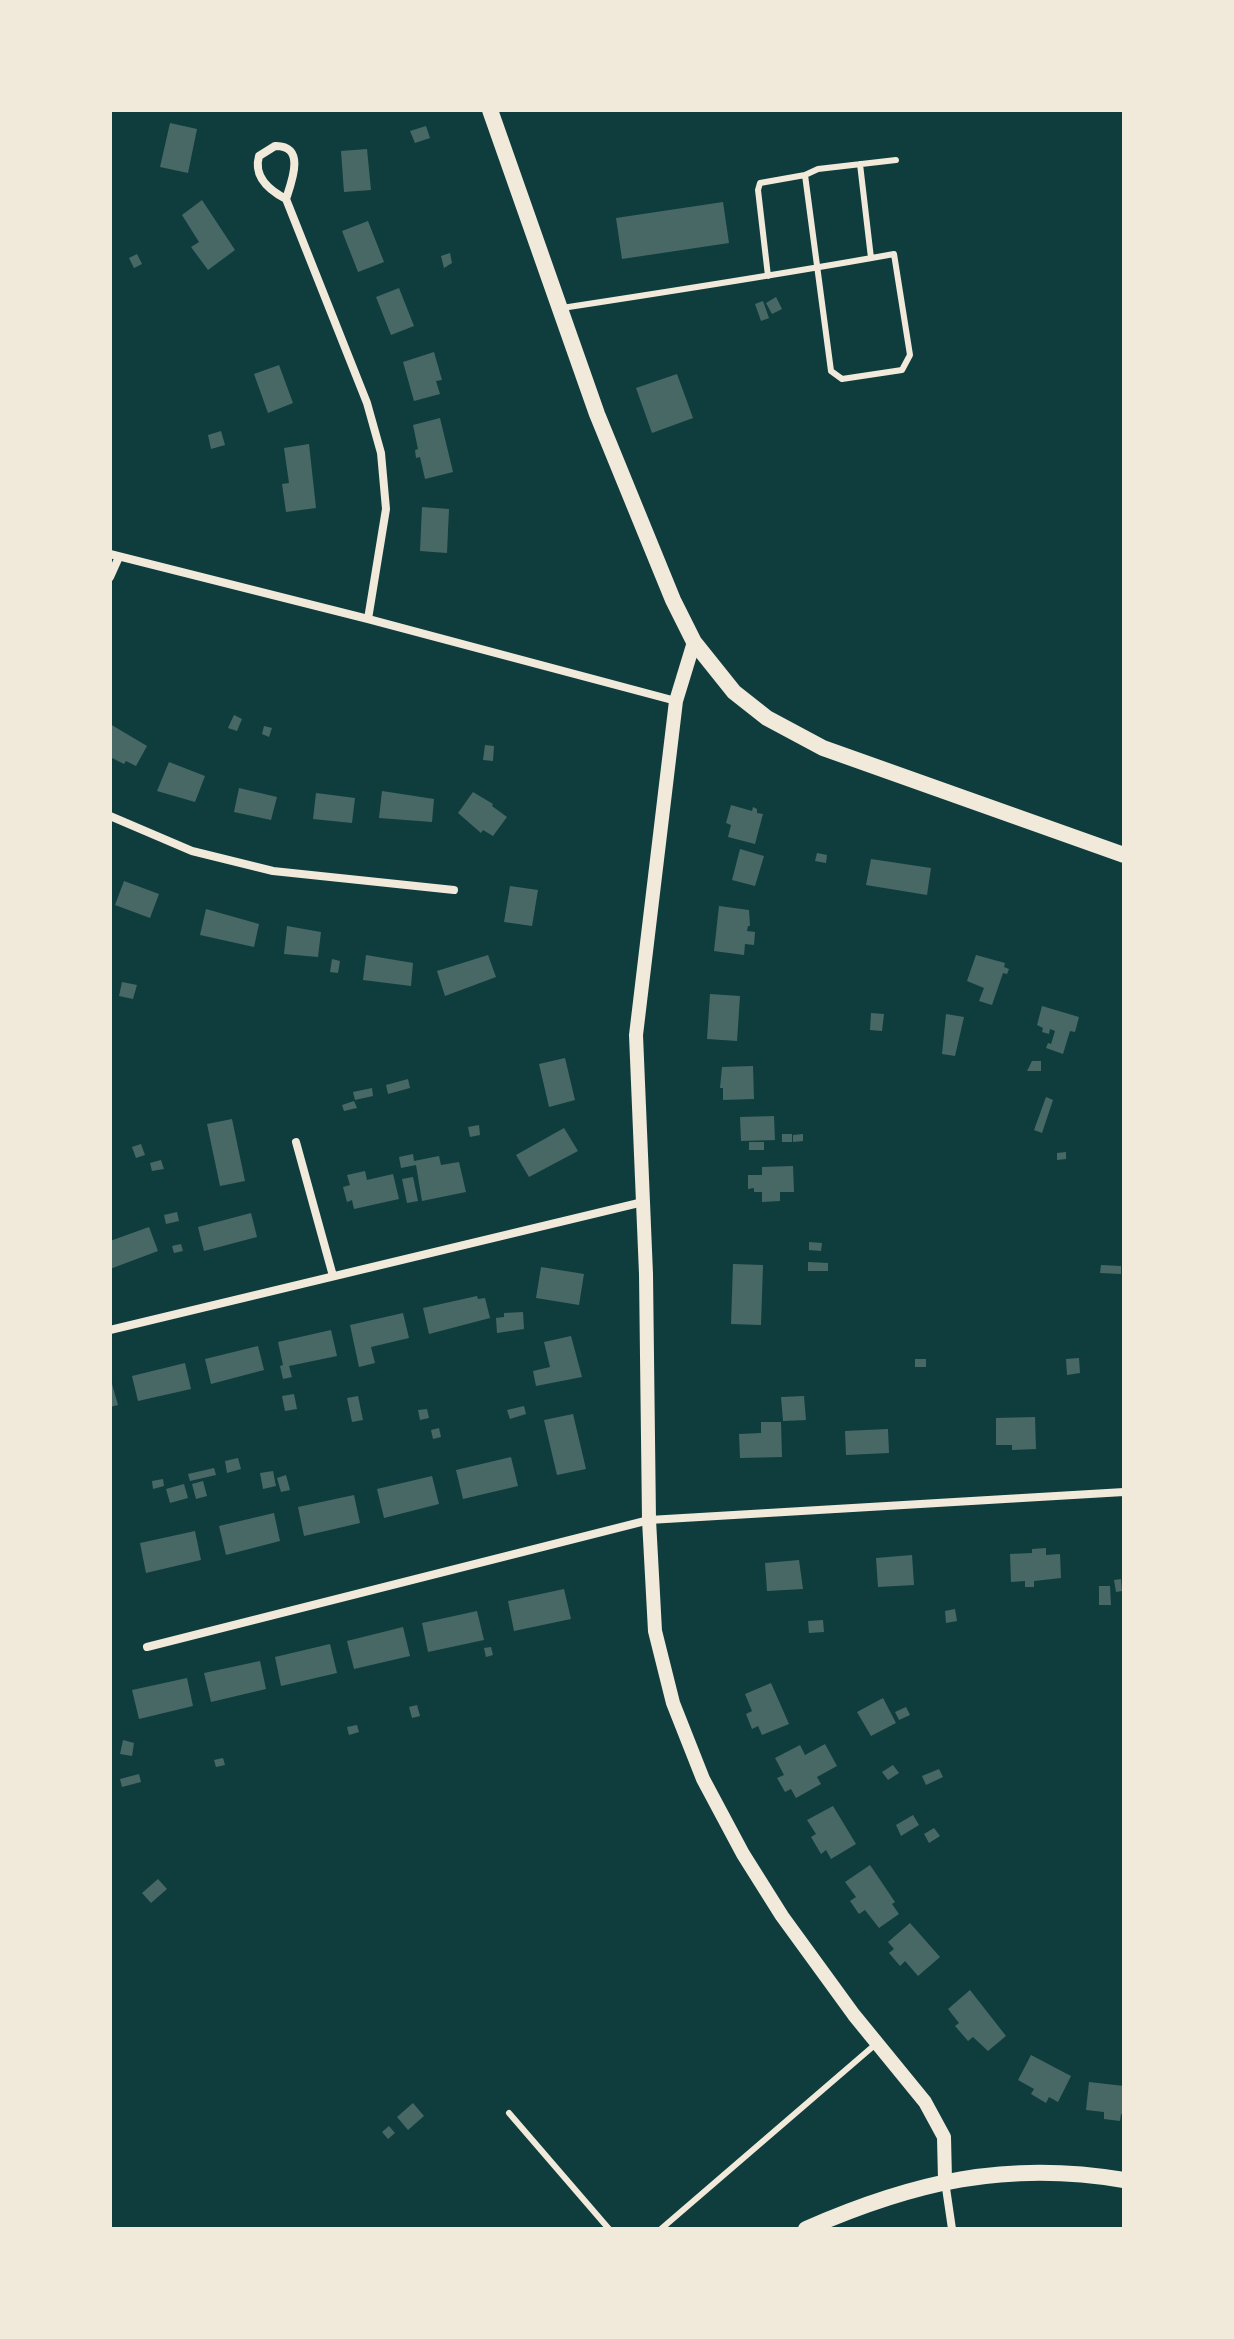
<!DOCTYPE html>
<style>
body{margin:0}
#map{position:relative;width:1234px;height:2339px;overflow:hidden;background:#0f3d3e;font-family:"DejaVu Sans",sans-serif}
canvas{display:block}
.frame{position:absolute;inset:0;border:112px solid #f1e9da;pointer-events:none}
</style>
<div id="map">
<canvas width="1234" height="2339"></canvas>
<div class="frame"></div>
</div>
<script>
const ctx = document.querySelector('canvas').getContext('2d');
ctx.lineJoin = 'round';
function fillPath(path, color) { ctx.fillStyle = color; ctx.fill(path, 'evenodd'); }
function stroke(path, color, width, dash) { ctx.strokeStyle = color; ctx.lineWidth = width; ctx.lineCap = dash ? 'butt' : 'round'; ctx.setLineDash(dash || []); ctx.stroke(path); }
fillPath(new Path2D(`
 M170,123L197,129L188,173L160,167Z
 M426,126L430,138L415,143L410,131Z
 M367,149L371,190L344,192L341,151Z
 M202,200L235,250L208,270L191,247L199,242L182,215Z
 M723,202L729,243L622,259L616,218Z
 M368,221L384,262L358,272L342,231Z
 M450,253L452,263L444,268L441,256Z
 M137,254L142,264L134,268L129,258Z
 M399,288L414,326L391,335L376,297Z
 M776,297L782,309L772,314L766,303Z
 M763,301L769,318L761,321L755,304Z
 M434,352L442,380L436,381L440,394L414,401L403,362Z
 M279,365L293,403L268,413L254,374Z
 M677,374L693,418L652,433L636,388Z
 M440,418L453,472L425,479L420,457L416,458L415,450L418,449L413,425Z
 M221,431L225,445L211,449L208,435Z
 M309,444L316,508L286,512L282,484L289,483L284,448Z
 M422,507L449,509L447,553L420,551Z
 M234,715L242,719L237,731L228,728Z
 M110,724L147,746L136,766L126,761L124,764L110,757Z
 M264,726L272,728L269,737L262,734Z
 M485,745L494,746L493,761L483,760Z
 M169,762L205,776L195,802L157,791Z
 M239,788L277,797L271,820L234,812Z
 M382,791L434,799L432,822L379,818Z
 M473,792L493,804L492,806L507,817L493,836L483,830L481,833L458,813Z
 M316,793L355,798L352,823L313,819Z
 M731,805L752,811L753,807L757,809V813L763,814L755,844L728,837L731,825L726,823Z
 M740,849L764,856L755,886L732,880Z
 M817,853L827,855L826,863L815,861Z
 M871,859L931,868L927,895L866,885Z
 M124,881L159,894L150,918L115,905Z
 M510,886L538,890L532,926L504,922Z
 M719,906L749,910L750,926H748L747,931L755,932L754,945L745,944L744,955L714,951Z
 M206,909L259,924L254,947L200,935Z
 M287,926L321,932L318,957L284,954Z
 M366,955L413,963L411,986L363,980Z
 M488,955L496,977L445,996L437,971Z
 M976,955L1005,963L1004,967L1009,969L1007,974L1003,973L992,1005L979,1001L984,988L967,981Z
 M332,959L340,961L338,973L330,972Z
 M122,982L137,985L133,999L119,996Z
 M710,994L740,996L737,1041L707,1039Z
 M1042,1006L1079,1017L1075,1032L1070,1031L1063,1054L1046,1048L1048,1043L1051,1044L1055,1031L1050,1029L1049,1034L1042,1032L1043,1028L1037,1025Z
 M871,1013L884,1014L882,1031L870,1030Z
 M946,1014L964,1017L955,1056L942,1054Z
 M565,1058L575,1100L549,1107L539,1064Z
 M1032,1061H1041V1071H1027Z
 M753,1066L754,1099L723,1100V1088H720L722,1067Z
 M408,1079L410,1088L388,1094L386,1085Z
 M372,1088L373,1096L355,1100L353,1092Z
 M1046,1097L1053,1100L1042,1133L1034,1130Z
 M354,1101L357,1108L344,1111L342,1105Z
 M774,1116L775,1140L741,1141L740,1117Z
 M232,1119L245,1181L220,1186L207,1124Z
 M479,1125L480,1135L470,1137L468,1127Z
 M564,1128L578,1151L529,1177L516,1155Z
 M782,1134H792V1142H782Z
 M803,1134V1141L793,1142V1135Z
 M749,1142H764V1150H749Z
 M141,1144L145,1155L136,1158L132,1147Z
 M1066,1152V1159L1057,1160V1153Z
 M413,1154L414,1161L439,1156L441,1165L459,1162L466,1192L422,1201L416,1165L401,1168L399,1157Z
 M161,1160L164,1169L152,1171L150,1163Z
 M793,1166L794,1192H780V1201L762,1202V1192H754V1188L748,1189V1175H762V1167Z
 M365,1171L367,1180L393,1174L399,1199L354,1209L352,1200L347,1202L343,1187L350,1185L347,1175Z
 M413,1177L418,1201L407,1203L402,1179Z
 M177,1212L179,1221L166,1224L164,1215Z
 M251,1213L257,1237L204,1251L198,1227Z
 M149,1227L158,1251L110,1269V1241Z
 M809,1242L822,1243L821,1251L809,1250Z
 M181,1244L183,1251L174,1253L172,1246Z
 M808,1262L828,1263V1271H808Z
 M733,1264L763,1265L761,1325L731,1324Z
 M1101,1265L1121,1266V1274L1100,1273Z
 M541,1267L584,1274L579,1305L536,1298Z
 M477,1296L478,1299L485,1298L490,1318L429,1334L423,1308Z
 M523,1312L524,1329L497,1333L496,1318L504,1317V1313Z
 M403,1313L409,1338L371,1347L375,1363L359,1367L350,1325Z
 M331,1330L337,1356L289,1366L292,1377L283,1379L280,1366L283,1365L278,1342Z
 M571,1336L582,1377L536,1386L533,1371L550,1367L544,1342Z
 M258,1346L264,1370L211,1384L205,1359Z
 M1079,1358L1080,1373L1067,1375L1066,1359Z
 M915,1359H926V1367H915Z
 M185,1363L191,1389L138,1401L132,1376Z
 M110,1377L118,1405L110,1407Z
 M294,1394L297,1409L285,1411L282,1396Z
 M358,1396L363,1420L352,1422L347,1398Z
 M804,1396L806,1420L783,1421L781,1397Z
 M524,1406L526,1414L510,1419L507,1410Z
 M427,1409L429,1418L420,1420L418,1410Z
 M573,1414L586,1469L557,1475L544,1420Z
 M1035,1417L1036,1449L1012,1450V1445H996V1418Z
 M761,1422H781L782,1457L740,1458L739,1434L761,1433Z
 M439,1428L441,1437L433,1439L431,1430Z
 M888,1429L889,1453L846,1455L845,1431Z
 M511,1457L518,1486L463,1499L456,1470Z
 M238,1458L241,1469L227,1473L225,1461Z
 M214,1468L216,1475L190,1481L188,1474Z
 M273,1471L276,1486L263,1489L260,1473Z
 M286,1475L290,1490L281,1492L277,1478Z
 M432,1476L439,1504L384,1518L377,1489Z
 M163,1479L164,1486L153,1489L152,1481Z
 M203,1481L207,1496L196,1499L192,1484Z
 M184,1484L188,1498L170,1503L166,1489Z
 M354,1495L360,1523L304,1536L298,1507Z
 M274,1513L280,1541L226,1555L219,1526Z
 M195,1531L201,1560L146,1573L140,1543Z
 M1046,1548V1555L1060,1554L1061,1578L1034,1581V1587H1025V1581L1011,1582L1010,1554L1032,1553V1549Z
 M912,1555L914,1585L878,1587L876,1558Z
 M799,1560L803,1589L767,1591L765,1563Z
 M1121,1579L1122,1591L1116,1592L1114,1580Z
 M1099,1586H1110L1111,1605H1099Z
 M564,1589L571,1619L514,1631L508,1601Z
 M955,1609L957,1621L946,1623L945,1611Z
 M477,1611L484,1640L428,1652L422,1623Z
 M823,1620L824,1632L809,1633L808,1621Z
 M403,1627L410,1656L354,1669L347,1641Z
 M330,1644L337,1673L281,1686L275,1657Z
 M491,1647L493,1655L486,1657L484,1648Z
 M260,1661L266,1689L211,1702L204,1673Z
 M187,1678L193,1706L139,1719L132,1690Z
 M771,1683L789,1724L762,1735L758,1726L752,1729L746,1714L752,1711L745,1694Z
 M883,1698L896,1723L871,1736L857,1712Z
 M417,1705L420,1716L412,1718L409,1707Z
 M906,1707L910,1715L899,1720L895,1712Z
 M357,1725L359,1732L349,1735L347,1727Z
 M123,1740L134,1743L132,1756L120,1754Z
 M825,1744L837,1766L817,1777L821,1784L796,1798L791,1789L785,1792L777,1778L784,1775L775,1758L800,1745L805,1755Z
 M223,1758L225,1765L216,1767L214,1760Z
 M893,1765L899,1773L888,1780L882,1772Z
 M939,1769L943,1777L926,1785L922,1776Z
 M139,1774L141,1782L122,1787L120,1779Z
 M833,1806L856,1844L831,1859L826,1850L821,1854L811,1837L816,1834L807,1820Z
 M913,1815L919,1825L901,1836L896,1825Z
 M934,1828L940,1836L929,1843L924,1834Z
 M870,1865L895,1902L892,1904L899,1914L879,1928L865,1910L859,1914L850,1901L856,1897L845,1882Z
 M158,1879L167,1889L151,1903L142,1893Z
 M910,1923L940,1957L918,1976L905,1961L900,1966L889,1953L894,1949L888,1942Z
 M970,1990L1006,2036L988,2051L973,2037L968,2041L955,2026L959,2023L948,2009Z
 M1031,2055L1071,2076L1058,2102L1049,2097L1046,2103L1031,2094L1034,2089L1018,2080Z
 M1089,2082L1124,2086V2115L1121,2114L1120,2121L1104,2119V2112L1086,2110Z
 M413,2103L424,2116L408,2130L397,2117Z
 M389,2126L395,2133L388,2139L382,2132Z`), '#486865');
stroke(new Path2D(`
 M860,164L871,258
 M768,276L758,190L760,183L805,175
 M562,308C673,291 784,274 894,254L910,355L902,370L842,379L831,371L805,175L818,169L896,160
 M509,2113L609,2229
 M661,2229L877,2043`), '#f1e9da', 6);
stroke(new Path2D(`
 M275,146C306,145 292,181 286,199C269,190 253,177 259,156Z
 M286,199L367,403L381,453L386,509L368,619
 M110,554L368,619L676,701
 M110,577L119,557
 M110,816L192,851L273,871L454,890
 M296,1142L333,1276
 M110,1330L643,1202
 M147,1647L649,1520L1124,1492
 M945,2181L952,2229`), '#f1e9da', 8);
stroke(new Path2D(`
 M694,642L676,701L636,1035L646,1274L649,1520L655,1631L673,1703L703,1779L743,1854L782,1916L854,2015L925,2102L944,2137L945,2180`), '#f1e9da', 14);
stroke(new Path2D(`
 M490,110L597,414L673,600L694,642L734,692L767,718L823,748L1124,855
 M806,2229C913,2182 1007,2160 1124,2180`), '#f1e9da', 16);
</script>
